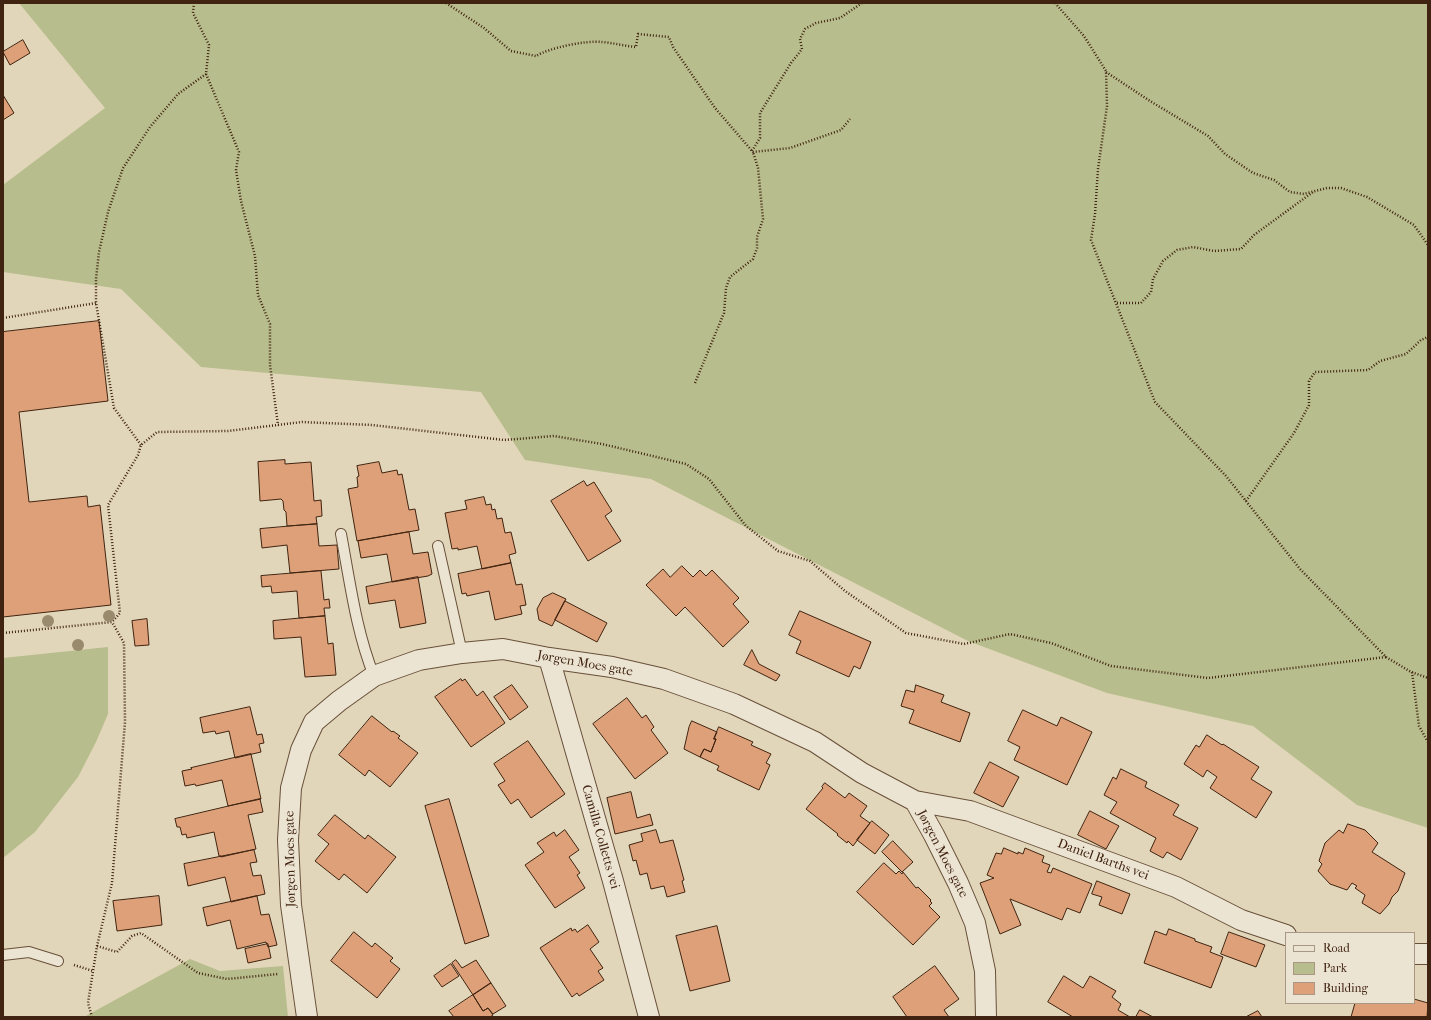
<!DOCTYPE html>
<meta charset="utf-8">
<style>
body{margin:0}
#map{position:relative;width:1431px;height:1020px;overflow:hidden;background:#e1d6b9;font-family:"IM FELL French Canon",serif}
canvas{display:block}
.frame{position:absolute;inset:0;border:4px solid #402310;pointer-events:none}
.legend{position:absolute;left:1285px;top:932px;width:130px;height:72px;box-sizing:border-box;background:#ece4d2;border:1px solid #a79784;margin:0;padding:5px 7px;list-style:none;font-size:12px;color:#402310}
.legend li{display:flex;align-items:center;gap:8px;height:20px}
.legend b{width:20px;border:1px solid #a79784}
</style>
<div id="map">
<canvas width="1431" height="1020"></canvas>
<div class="frame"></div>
<ul class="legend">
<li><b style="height:5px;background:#ece4d2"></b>Road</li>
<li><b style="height:11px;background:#b7bd8c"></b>Park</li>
<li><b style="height:11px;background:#dea078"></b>Building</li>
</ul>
</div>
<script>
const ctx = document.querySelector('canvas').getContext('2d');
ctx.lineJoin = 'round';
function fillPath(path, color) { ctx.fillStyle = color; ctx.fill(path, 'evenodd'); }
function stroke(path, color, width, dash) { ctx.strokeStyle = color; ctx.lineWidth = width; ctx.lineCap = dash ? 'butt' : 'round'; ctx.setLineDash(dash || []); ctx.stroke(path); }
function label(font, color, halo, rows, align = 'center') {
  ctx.font = font + ' "IM FELL French Canon",serif'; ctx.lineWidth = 4; ctx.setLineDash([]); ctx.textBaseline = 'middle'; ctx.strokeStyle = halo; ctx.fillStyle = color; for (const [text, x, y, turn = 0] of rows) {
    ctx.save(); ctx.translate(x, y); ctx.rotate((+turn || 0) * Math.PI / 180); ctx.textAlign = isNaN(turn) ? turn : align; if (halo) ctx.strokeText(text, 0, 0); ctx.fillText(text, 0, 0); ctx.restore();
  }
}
fillPath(new Path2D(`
 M19,3H1428V828L1357,805L1253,726L1107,693L968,641L651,479L525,460L481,392L201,367L121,289L3,272V185L105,108Z
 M108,647V714L96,742L78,777L35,832L3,858V658Z
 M190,959L220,971L283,966L288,1017H84Z`), '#b7bd8c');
const building = new Path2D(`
 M23,40L30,53L10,65L3,52Z
 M3,95L14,113L3,120Z
 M99,321L108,401L19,412L29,502L87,496L88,507L100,505L111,605L3,617V332Z
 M285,460V464L311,462L314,501L321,500L322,516L316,517L317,524L287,526L286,512L284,510L283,501L281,499L260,501L258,462Z
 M379,462L382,473L397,470L398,475L402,474L409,510L415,509L419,530L357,541L348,489L358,487L357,477L359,476L357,466Z
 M584,481L587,486L594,482L612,511L605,516L621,541L588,561L551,501Z
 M484,497L486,505L491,504L492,510L495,509L497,519L502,518L505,533L511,532L516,553L509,555L511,563L482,569L477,546L458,550V548L452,549L445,513L467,509L465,501Z
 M317,524L319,546L337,545L339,569L290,573L287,545L262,548L260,529Z
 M409,532L413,554L428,552L432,574L428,576L392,582L387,554L361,558L358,541Z
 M511,563L516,585L522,584L526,605L520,606L522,614L495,620L489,591L467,596L466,593L462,594L458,574Z
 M682,566L693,577L700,570L706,576L712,570L739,598L733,604L749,622L723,647L685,607L676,616L646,585L663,569L670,577Z
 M321,571L324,600L329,599L330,608H324L325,616L299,618L297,591L272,593L271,586L262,587L261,576Z
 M418,577L426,623L400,628L395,600L369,604L366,587Z
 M553,593L566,599L552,626L539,620L537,609L543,598Z
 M565,601L607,623L597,642L555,620Z
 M800,611L871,642L860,669L854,666L849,677L796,653L801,641L789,635Z
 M325,616L328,644L333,643L336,675L305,677L301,637L274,639L273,621Z
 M147,619L149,645L135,646L132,621Z
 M752,650L759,664L780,675L776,681L744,665Z
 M461,679L462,681L465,679L477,696L483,691L505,723L471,747L435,697Z
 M512,685L528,707L510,720L494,697Z
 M916,685L944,695L941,702L970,713L960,742L909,723L914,710L901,706L906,690L914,692Z
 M627,698L642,718L646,715L654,727L651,730L668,753L635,779L593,724Z
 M250,707L257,735L262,734L264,743L259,744L261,752L235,758L229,731L216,734L215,731L203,733L200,718Z
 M1023,710L1057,726L1061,717L1092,732L1067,785L1014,760L1020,747L1008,741Z
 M372,716L392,732L393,731L400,736L398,738L418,753L390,787L369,770L365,776L339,755Z
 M692,721L717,732L714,739H716L711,752L704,749L700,757L684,749L689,727Z
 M719,727L753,742L751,745L771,754L766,763L770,765L759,790L717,770L719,766L700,757L704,749L711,752L716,739H714Z
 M1207,735L1222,745L1223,744L1259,767L1251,779L1272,792L1256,818L1210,788L1217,777L1207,770L1203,777L1184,764L1196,745L1199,747Z
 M528,741L565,794L531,818L518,799L511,804L498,785L505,781L494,764Z
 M251,754L261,799L228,806L222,780L196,786L195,784L185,786L182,771L192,769L191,768Z
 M990,762L1019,777L1003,807L974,793Z
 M1121,769L1147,782L1145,787L1179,805L1173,815L1198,828L1181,860L1167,852L1163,858L1150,851L1156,838L1110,813L1117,802L1104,795L1113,777L1116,779Z
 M825,783L845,798L849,793L867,806L860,816L870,823L853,846L848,841L847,843L837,835L838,834L806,809L823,788L822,787Z
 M631,792L637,818L650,814L653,825L615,834L607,798Z
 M260,799L263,812L248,815L256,849L221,857V856H219L214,832L187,838L186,834L182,835L180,827H177L175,819Z
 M449,799L489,936L465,944L425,806Z
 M1090,811L1119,826L1106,849L1078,835Z
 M335,815L365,839L368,835L396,857L367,893L344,874L339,880L315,861L329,844L318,835Z
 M872,821L889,835L875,854L857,840Z
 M1348,824L1365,830L1378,843L1372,852L1405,873L1398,891L1392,897L1389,904L1380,914L1362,903L1365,895L1355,888L1357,886L1352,883L1347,890L1330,884L1318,871L1322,864L1319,861L1325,843L1339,830L1343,833Z
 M565,830L579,850L569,857L580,873L577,875L585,888L555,908L525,865L544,852L537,843L554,832L556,836Z
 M656,830L660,843L673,840L684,880L682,881L685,892L667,897L664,886L651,889L647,873L640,875L636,860L633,861L629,845L643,841L641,834Z
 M893,841L913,862L902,872L882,852Z
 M1004,848L1018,854V852L1023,854L1025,848L1044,856L1042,862L1050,865L1047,872L1051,873L1053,868L1092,884L1080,913L1067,908L1062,920L1010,899L1021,925L1000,934L980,883L994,878L987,875L996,853L1001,854Z
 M254,850L257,862L250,863L253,876L261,875L265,894L231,902L225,877L188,886L184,864Z
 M884,863L896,874L899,871L902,874L903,872L916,888L918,887L931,900L930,901L932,903L929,906L940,917L913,945L857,892Z
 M1097,881L1130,894L1122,914L1099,905L1102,897L1092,894Z
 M159,896L162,925L117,931L113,901Z
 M257,896L261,915L269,914L277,945L268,947L266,942L237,949L230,920L207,926L203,908Z
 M588,925L599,942L590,949L603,968L598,971L604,980L579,996L577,993L572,997L540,948L571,928L572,931L575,929L577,932Z
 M717,926L730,981L690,991L676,936Z
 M1169,929L1195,939V941L1212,947L1210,952L1223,957L1211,988L1144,963L1155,931L1166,935Z
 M354,932L372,947L375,943L393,958L390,961L400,969L377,998L331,961Z
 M1229,932L1265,945L1256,967L1221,954Z
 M268,944L271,958L248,963L245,949Z
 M456,960L462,968L476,960L491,983L473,995L452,963Z
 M451,964L459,976L442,987L434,976Z
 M935,966L959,999L944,1010L949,1017H907L893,997Z
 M1064,976L1083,988L1090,976L1116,991L1112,997L1121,1004L1118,1010L1130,1017H1073L1048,1002Z
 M491,983L506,1006L493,1014L488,1008L483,1011L473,995Z
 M473,995L483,1011L488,1008L493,1015L490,1017H454L449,1011Z
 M1414,999L1428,1003L1427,1017H1351L1355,1003H1414Z
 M1140,1010L1153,1017H1136Z
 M1258,1011L1262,1017H1246Z`);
fillPath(building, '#dea078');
stroke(building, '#402310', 1);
const service = new Path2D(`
 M341,534C350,582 356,631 374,676
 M438,546L462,653
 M3,955L29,952L58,961`);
const minor = new Path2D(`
 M549,658L613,881L649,1017
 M915,801L970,811L1176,887L1241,920L1286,935
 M1414,954H1428
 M307,1017L291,905L288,840L291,788L301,750L314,722L339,701L374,676L419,660L462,653L503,649L549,658L612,667L664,679L734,704L815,742L862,773L915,801L934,835L958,883L975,923L985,971L986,1017`);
stroke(service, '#68503a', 12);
stroke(minor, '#68503a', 22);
stroke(new Path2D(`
 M194,3L193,13L209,45L206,74L239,152L236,170L241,201L255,256L258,295L270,324V365L278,425
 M446,3L484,28L511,51L536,56C549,48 586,40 602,42C614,43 625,46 636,47L638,34L669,37L673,47L715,108L753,152L790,148L841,130L850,119
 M1055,3L1084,36L1106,71L1107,106L1098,169L1095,214L1091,240L1155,402L1226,476L1300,569L1386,657L1411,672L1428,678
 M1106,72L1150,101L1208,136L1225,154L1253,173L1274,180L1290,192L1304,194L1327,188H1341L1367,197L1414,225L1428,245
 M752,151L760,138V113L791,63L799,53L802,49L800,39L805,29L816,23L840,18L862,3
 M1117,303H1141L1151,292L1153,279L1163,261L1177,250L1193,247L1214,251L1241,249L1254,235L1313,192
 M3,318L96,303
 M695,383L724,313L726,288L730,277L753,259L757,248V237L763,219L758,168L753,152
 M141,445L114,408L96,303V279L99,252L108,212L123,168L150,127L178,94L206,74
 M1246,501L1294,433L1309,405V381L1315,372L1368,370L1380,361L1406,354L1421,340L1428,337
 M3,633L112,622L120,613L108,505L138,455L141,445L157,432L228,431L302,422L372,425L504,440L554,436L602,444L686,464L709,479L746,526L778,551L810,561L845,591L906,633L964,644L1010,634L1051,643L1111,666L1208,678L1386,657
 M1412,672L1419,726L1428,742
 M97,946L117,952L132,936L141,933L198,973L227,979L278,974
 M74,965L93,971
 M92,1017L88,1003L97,946L112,883L125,722L124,643L112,622`), '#402310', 2.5, [1, 2]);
stroke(service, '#ece4d2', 10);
stroke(minor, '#ece4d2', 20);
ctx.fillStyle = '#99896d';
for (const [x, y] of [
 [109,616],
 [48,621],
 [78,645]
]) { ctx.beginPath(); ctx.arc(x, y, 6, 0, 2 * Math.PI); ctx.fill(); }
label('13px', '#402310', '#ece4d2', [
 ["Jørgen Moes gate",585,664,10],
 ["Camilla Colletts vei",600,837,74],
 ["Jørgen Moes gate",942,854,63],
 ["Jørgen Moes gate",291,859,-91],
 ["Daniel Barths vei",1103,860,20]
]);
</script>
